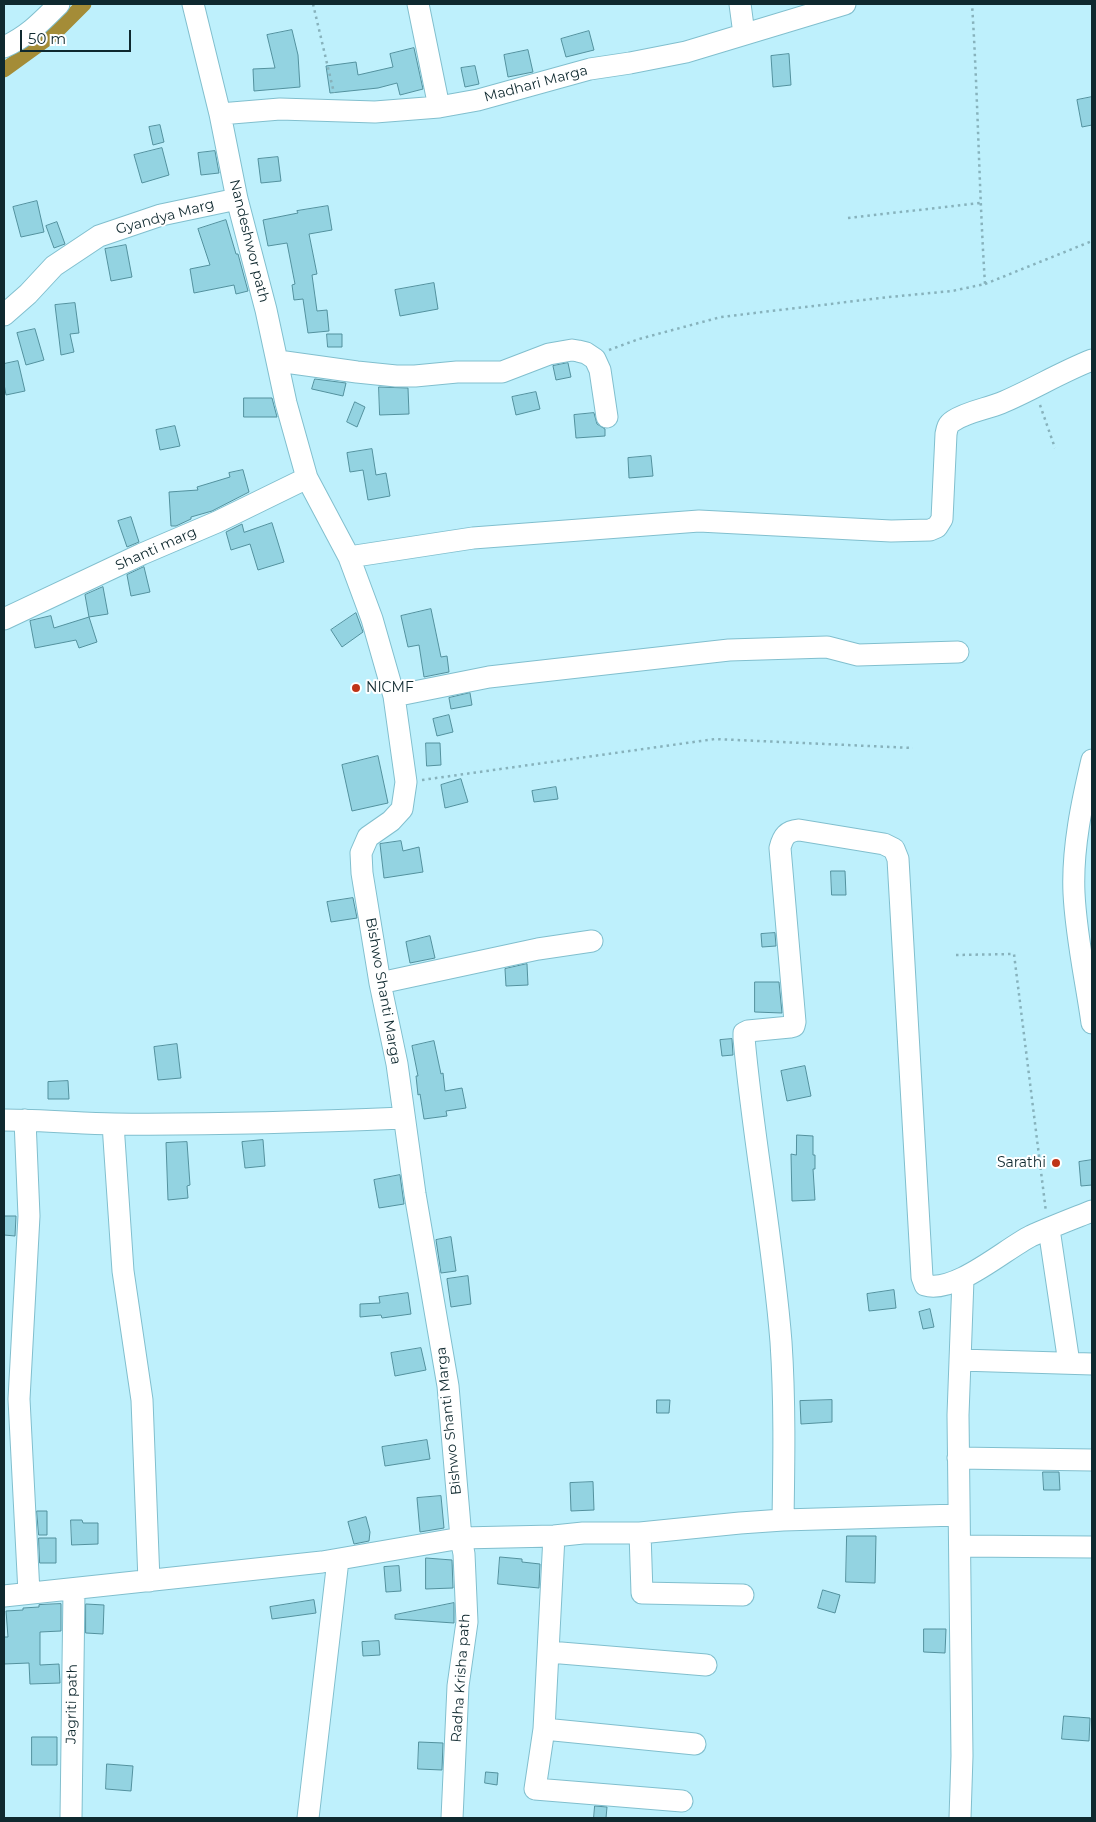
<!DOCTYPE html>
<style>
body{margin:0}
#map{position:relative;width:1096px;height:1822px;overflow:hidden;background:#bef0fc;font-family:Montserrat,sans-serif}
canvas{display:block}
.frame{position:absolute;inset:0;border:5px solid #0f292f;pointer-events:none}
.scale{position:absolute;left:20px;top:30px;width:111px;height:22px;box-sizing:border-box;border:2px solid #0f292f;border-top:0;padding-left:6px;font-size:15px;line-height:18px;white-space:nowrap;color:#0f292f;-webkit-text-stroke:4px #fff;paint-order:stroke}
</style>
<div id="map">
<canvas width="1096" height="1822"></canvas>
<div class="frame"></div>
<div class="scale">50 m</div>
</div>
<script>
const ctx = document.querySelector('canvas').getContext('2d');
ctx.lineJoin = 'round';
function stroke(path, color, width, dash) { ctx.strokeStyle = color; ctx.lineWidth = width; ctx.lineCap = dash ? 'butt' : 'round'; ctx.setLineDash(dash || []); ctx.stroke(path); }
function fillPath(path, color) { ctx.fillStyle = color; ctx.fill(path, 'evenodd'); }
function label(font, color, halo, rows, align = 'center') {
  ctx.font = font + ' Montserrat,sans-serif'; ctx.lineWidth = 4; ctx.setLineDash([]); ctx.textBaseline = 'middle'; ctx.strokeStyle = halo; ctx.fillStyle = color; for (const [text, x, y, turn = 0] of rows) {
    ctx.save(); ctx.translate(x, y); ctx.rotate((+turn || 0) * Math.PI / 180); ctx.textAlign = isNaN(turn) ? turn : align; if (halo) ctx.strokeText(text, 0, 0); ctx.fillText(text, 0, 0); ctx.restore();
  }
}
stroke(new Path2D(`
 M4,70L55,33L84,4`), '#a48c37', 15);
const building = new Path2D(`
 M292,30L298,55L300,87L254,91L253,69L275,68L267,35Z
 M589,31L594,50L566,57L561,39Z
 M414,48L423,89L400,95L397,83L378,88L330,93L326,66L356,62L358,75L393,67L390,54Z
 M528,50L533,72L508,77L504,55Z
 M789,54L791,85L773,87L771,56Z
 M475,66L479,84L465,87L461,68Z
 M1092,97V125L1082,127L1077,100Z
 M160,125L164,142L153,145L149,127Z
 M162,148L169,175L142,183L134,155Z
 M215,151L219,173L201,175L198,153Z
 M278,157L281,181L261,183L258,159Z
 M37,201L44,232L21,237L13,207Z
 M328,206L332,230L309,234L317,274L312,275L317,311L327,310L329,331L308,333L303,299L294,300L292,285L295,284L287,243L268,246L263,220L298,213L297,211Z
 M226,220L236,254H238L248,291L236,294L234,285L194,293L190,269L210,265L198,229Z
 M57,222L65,244L54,248L46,226Z
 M126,245L132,277L111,281L105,249Z
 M434,283L438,309L400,316L395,290Z
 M75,303L79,333L70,334L74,352L61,355L55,305Z
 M35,329L44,360L26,365L17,333Z
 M327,334H342V347H328Z
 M18,361L25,391L6,395L4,384V364Z
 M568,363L571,377L556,380L553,366Z
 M315,379L346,383L343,396L312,389Z
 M379,387L408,388L409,414L380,415Z
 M536,392L540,409L516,415L512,397Z
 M244,398H272L277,417H244Z
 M355,402L365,407L357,427L347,422Z
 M594,413L597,424L605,429V436L576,438L574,415Z
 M175,426L180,446L160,450L156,430Z
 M372,449L376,475L386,473L390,496L368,500L363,470L350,472L347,453Z
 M651,456L653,476L629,478L628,458Z
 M243,470L249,492L212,511L191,517V519L176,526H171L169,492L198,490L197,487L230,477L229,473Z
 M131,517L139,542L127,547L118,521Z
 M272,523L284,562L258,570L250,544L231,550L226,532L242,524L244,532Z
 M144,567L150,592L131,596L127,575Z
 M103,587L108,614L89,617L85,595Z
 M431,609L441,657L447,656L449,672L424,677L419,645L408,647L401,616Z
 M356,613L363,632L342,647L331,630Z
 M51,616L54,628L89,617L97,642L79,648L76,640L35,648L30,621Z
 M470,693L472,705L451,709L449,698Z
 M449,715L453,732L437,736L433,719Z
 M426,743H440L441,765L427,766Z
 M378,756L388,803L352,811L342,765Z
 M461,779L468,802L445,808L441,785Z
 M556,787L558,799L534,802L532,791Z
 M401,841L403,851L419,847L423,872L384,878L380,844Z
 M831,871H845L846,895H832Z
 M353,898L357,918L331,922L327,902Z
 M775,933L776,946L762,947L761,934Z
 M430,936L435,958L410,963L406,942Z
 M527,964L528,985L506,986L505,969Z
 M755,982H779L782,1013L755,1012Z
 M732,1039L733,1055L722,1056L720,1040Z
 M434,1041L441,1074L443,1073L445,1091L462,1088L466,1108L446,1111L447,1116L424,1119L420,1094L418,1095L416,1076H418L412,1046Z
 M177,1044L181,1078L158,1080L154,1047Z
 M805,1066L811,1096L787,1101L781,1071Z
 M68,1081L69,1099H48V1082Z
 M797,1135L813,1136V1155H815V1169H813L815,1200L792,1201L791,1154L796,1155Z
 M263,1140L265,1166L245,1168L242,1142Z
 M187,1142L190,1185L187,1186L188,1198L168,1200L166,1143Z
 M1092,1160V1185L1081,1186L1079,1162Z
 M400,1175L404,1204L379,1208L374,1180Z
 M4,1216H16L15,1236L4,1235Z
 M451,1237L456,1271L441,1273L436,1240Z
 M468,1276L471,1304L451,1307L447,1279Z
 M894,1290L896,1308L869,1311L867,1294Z
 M408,1293L411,1314L382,1318L381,1315L360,1317V1304L380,1303L379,1297Z
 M930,1309L934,1327L923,1329L919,1312Z
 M421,1348L426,1370L395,1376L391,1353Z
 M657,1400H670L669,1413H657Z
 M832,1400V1422L801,1424L800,1401Z
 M427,1440L430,1459L385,1466L382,1447Z
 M1043,1472H1059L1060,1490H1044Z
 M593,1482L594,1510L571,1511L570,1483Z
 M441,1496L444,1528L420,1532L417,1498Z
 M37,1511H47V1535H39Z
 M366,1517L370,1532L369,1541L354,1544L348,1522Z
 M71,1520H82L83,1523H98V1544L72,1545Z
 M847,1536H876L875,1583L846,1582Z
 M39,1538H56V1563H40Z
 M500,1557L522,1559V1562L540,1564L539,1588L498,1584Z
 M426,1558L452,1560L453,1588L426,1589Z
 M399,1566L401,1591L386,1592L384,1567Z
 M823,1590L840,1595L835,1613L818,1608Z
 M314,1600L316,1613L272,1619L270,1607Z
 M454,1603V1623L395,1619V1615Z
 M61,1604V1631L40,1632V1665L59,1664L60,1683L30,1684L29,1663L4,1664V1637H8L6,1611L23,1610V1608L39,1607V1605Z
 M86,1604L104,1605L103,1634L86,1633Z
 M924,1629H946L945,1653L924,1652Z
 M379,1641L380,1655L363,1656L362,1642Z
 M1064,1716L1090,1718L1089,1741L1062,1739Z
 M32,1737H57V1765H32Z
 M419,1742L443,1743L442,1770L418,1769Z
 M107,1764L133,1766L131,1791L106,1789Z
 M486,1772L498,1773L497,1785L485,1783Z
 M595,1806L607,1807L606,1818H594Z`);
fillPath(building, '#93d3e1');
stroke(building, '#53919e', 1);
const minor = new Path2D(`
 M193,4L220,114L237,199L266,310L286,403L307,478L349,557L372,619L394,696L406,782L402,809L391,821L368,837L361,853L362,873L380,983L397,1064L415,1194L448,1386L461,1538L464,1554L467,1622L458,1686L452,1818
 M418,4L439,107
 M740,4L744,34
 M4,47C28,36 41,22 59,4
 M220,114L280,109L375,112L439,107L478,100L590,69L630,63L686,52L845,4
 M4,315L28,294L54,266L99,236L161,215L237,199
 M278,361L357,372L396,376H415L457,372H502L549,354L572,350L578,351L586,353L595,359L600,370L607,417
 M349,557L473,538L699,521L891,531L930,530L937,527L942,519L946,434C947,428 948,424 953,421C966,412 986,409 1001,403C1032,390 1061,372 1092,360
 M4,619L142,554L217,522L307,478
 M394,696L489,677L729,650L827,647L858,655L958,652
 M1092,760C1082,802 1072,849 1074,893C1076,937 1086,980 1092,1023
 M380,983L538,949L592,941
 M4,1120C41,1120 77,1123 114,1124C210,1125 307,1122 403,1118
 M25,1120L29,1216L19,1399L29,1593
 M113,1124L123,1271L142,1400L149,1581
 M1049,1229L1069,1363
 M960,1360L1092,1364
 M958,1458L1092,1460
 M783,1520C784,1461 785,1401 781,1342C773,1240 753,1139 744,1038V1033L748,1031L790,1027L794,1026L795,1022L780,848C783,836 787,831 799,830L884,844L894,849L898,859L922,1277L925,1285C955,1294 1005,1249 1031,1236C1051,1227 1072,1219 1092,1211
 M640,1533L642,1593L743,1595
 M554,1536L544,1729L535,1789L682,1801
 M960,1546L1092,1547
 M4,1596L322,1562L461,1538L554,1536L583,1533H640L740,1523L783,1520L958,1515
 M549,1652L706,1665
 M544,1729L695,1744
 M71,1818L74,1590
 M308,1818L338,1560
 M960,1818L962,1756L958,1415L963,1279`);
stroke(minor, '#81bfce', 23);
stroke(new Path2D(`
 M313,4L334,93
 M848,218L980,203
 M985,284L1092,241
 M609,350L639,339L721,317L889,297L952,291L985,284C979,191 978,97 972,4
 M1040,405L1055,448
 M422,780L715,739L913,748
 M956,955L1014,954L1046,1212`), '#87b2bc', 2.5, [2.5, 4]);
stroke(minor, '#fff', 21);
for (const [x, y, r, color] of [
 [356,688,5,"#bf3417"],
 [1056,1163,5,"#bf3417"]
]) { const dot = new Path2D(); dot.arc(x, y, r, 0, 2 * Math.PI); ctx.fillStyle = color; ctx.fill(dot); stroke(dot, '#fff', 2); }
label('14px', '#0f292f', '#fff', [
 ["Madhari Marga",536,84,-15],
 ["Gyandya Marg",165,217,-15],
 ["Nandeshwor path",249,241,76],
 ["Shanti marg",156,549,-24],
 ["Bishwo Shanti Marga",383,991,80],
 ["Bishwo Shanti Marga",449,1421,-96],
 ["Radha Krisha path",461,1678,-86],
 ["Jagriti path",72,1704,-89]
]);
label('14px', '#0f292f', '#fff', [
 ["NICMF",366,688],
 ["Sarathi",1046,1163,"right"]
], 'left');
</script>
